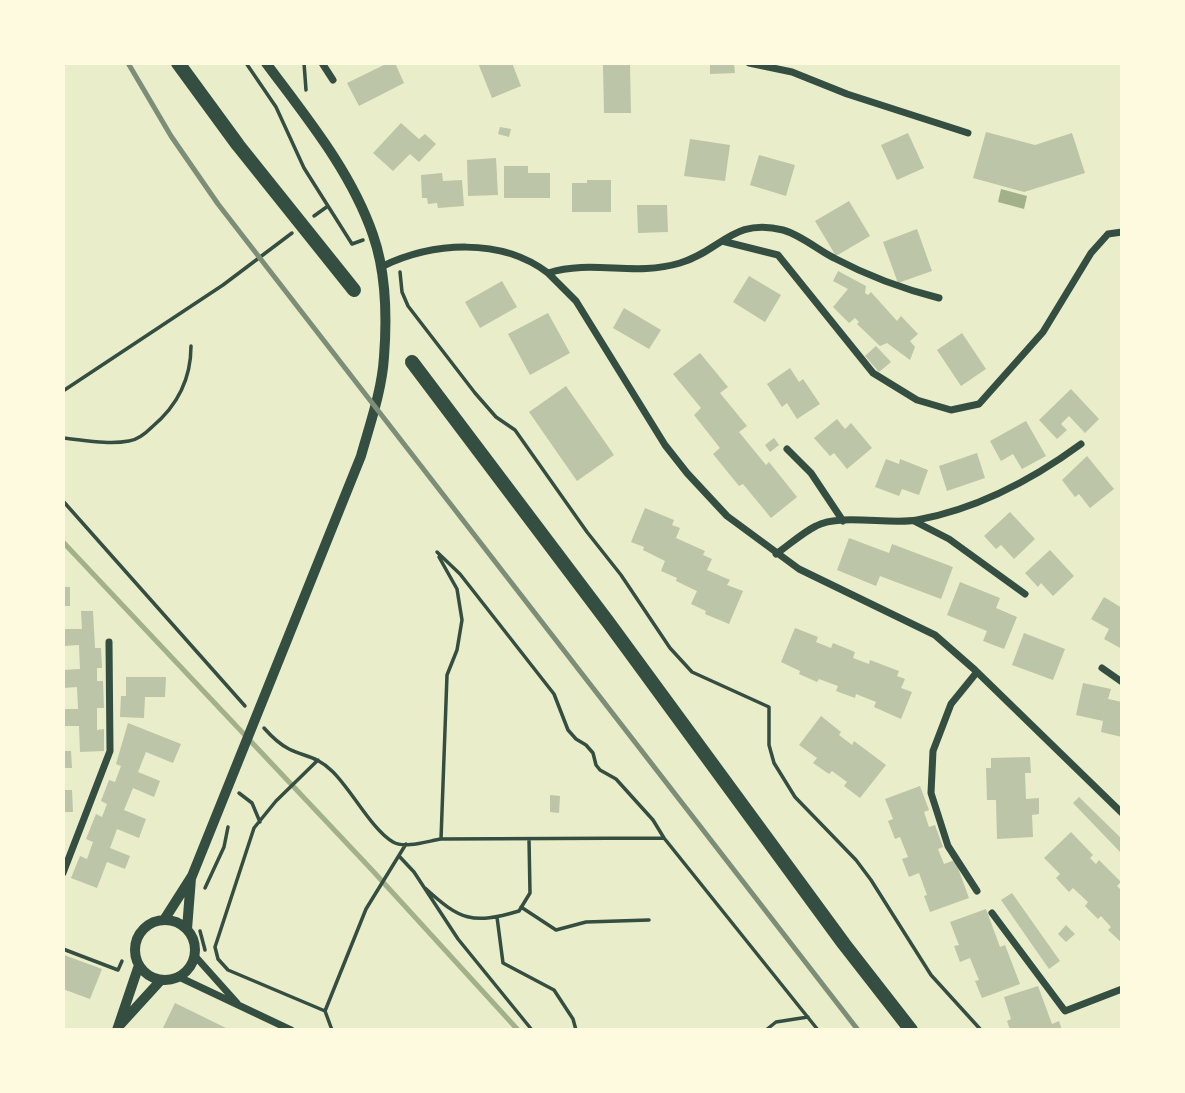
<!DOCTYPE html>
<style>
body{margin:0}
#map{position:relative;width:1185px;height:1093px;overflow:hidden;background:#e9edc9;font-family:Mulish,sans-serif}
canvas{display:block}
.frame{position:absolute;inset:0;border:65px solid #fefae0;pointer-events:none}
</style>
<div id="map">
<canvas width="1185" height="1093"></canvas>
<div class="frame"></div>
</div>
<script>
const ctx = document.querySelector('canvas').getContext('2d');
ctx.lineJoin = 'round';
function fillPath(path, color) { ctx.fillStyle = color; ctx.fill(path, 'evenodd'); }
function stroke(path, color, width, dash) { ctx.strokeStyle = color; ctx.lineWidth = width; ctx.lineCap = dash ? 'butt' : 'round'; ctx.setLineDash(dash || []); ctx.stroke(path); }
fillPath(new Path2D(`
 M1001,189L1027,196L1024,209L998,202Z`), '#a3b18a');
stroke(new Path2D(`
 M63,542L372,870L518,1030`), '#a3b18a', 5);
fillPath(new Path2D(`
 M388,63H395L404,83L359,106L347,83Z
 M478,63H512L521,86L492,98Z
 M710,63H734L735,73L710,74Z
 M603,65H630L631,113H604Z
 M401,123L419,139L425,134L436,144L419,162L410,154L393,171L373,153Z
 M500,127L511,129L509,137L498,134Z
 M986,132L1035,145L1072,133L1085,173L1024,192L973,178Z
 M908,133L924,168L897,180L881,145Z
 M690,139L730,145L725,181L684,176Z
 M759,155L795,165L786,196L750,185Z
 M496,158L498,195L468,196L467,160Z
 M504,166H528V173H550V198H504Z
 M442,173L443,181L462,180L464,206L438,208L437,203L428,204L427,198H422L421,175Z
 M587,180H611V212H572V183H587Z
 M849,201L870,236L836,256L815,221Z
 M637,205H667L668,232L638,233Z
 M917,229L932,271L898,283L883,242Z
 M838,271L866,286L865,293L868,295L871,292L897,321L901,316L918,334L910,341L915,347L910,360L887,343L880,346L857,324L859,322L855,318L849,323L833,307L848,289L833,281Z
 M749,276L781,295L765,322L733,302Z
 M502,281L517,307L480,328L465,302Z
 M624,308L661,330L649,349L613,328Z
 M548,313L570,353L530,375L508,334Z
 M962,333L986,369L961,386L937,350Z
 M876,346L891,362L879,372L865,356Z
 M700,353L728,387L720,393L747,426L739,432L766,465L769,462L797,497L771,518L743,484L739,486L713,454L720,448L694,415L701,408L673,374Z
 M790,368L799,382L803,379L820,404L797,419L787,403L782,407L767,384Z
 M566,386L614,455L577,481L529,412Z
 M1071,389L1099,419L1085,433L1069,416L1061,424L1067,430L1057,439L1039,420Z
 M837,419L845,429L851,423L872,448L847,469L834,453L830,456L814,438Z
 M1026,421L1046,456L1022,469L1013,454L1001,461L990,441Z
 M774,438L779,445L770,452L765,445Z
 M977,453L985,478L947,491L939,466Z
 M1087,456L1114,489L1090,508L1079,494L1075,497L1062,480Z
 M886,459L899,464L900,459L928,470L919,495L902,489L899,496L875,487Z
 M645,508L674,520L672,525L680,528L676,538L705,551L703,555L712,559L707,570L730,580L727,585L743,591L729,624L705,614L706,611L691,604L697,591L676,581L677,578L661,571L665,561L643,550L644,547L631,542Z
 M1010,512L1035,539L1014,559L1001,545L996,549L984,536Z
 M849,538L889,553L892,544L953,567L941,599L880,576L876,586L837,570Z
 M1050,550L1074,576L1053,596L1041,583L1038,587L1025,573Z
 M960,582L1000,598L996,608L1017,617L1004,649L983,641L987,631L947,615Z
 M63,587H70V606H63Z
 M1104,597L1122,608V649L1104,639L1109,629L1091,619Z
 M81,611H93L95,648H101L102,668H97V681H103L104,708H97V730L104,729V751L80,752L79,726H63V709H78L77,687L63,688V670L80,669L79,645L63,646V629H82Z
 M795,628L818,637L816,642L831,648L833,643L855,652L853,658L869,664L870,660L899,671L897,676L905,679L901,688L912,692L901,719L874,707L876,702L856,694L855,698L836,691L838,686L819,679L817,682L799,674L800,671L781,662Z
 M1024,633L1065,649L1053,680L1012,665Z
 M126,677H166L165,697H145L144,718L120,717L121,696H126Z
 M1083,683L1111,689L1108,699L1122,702V737L1101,732L1103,721L1076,715Z
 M821,716L841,732L839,735L852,745L854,741L886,765L860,798L844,786L847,782L832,771L829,774L813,763L817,758L799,745Z
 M128,723L181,744L173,763L146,752L138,772L160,781L154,797L133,788L124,810L146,819L139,838L117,829L110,848L130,856L125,869L107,862L97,888L71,878L80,856L87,859L93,842L86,839L96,814L102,817L107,804L101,801L109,780L115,782L121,766L116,764Z
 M63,751H71L72,768H63Z
 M1030,757L1031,773H1025L1026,799L1039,798V814L1032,815L1033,837L997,839L996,800H987L986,768H991V758Z
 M920,786L929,810L924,812L929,827L935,825L943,847L938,849L944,864L955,860L969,898L930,912L924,896L927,895L919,873L909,877L902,859L908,857L900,837L895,839L888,821L893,819L885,799Z
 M63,790H72L73,812H63Z
 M550,795L560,796L559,813L550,812Z
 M1079,797L1122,839V854L1073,803Z
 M1071,832L1093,855L1090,858L1096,864L1099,860L1121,882L1117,886L1122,891V943L1108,930L1111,927L1101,916L1098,919L1085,906L1088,902L1073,888L1069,892L1056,878L1060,874L1044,858Z
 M1012,893L1060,961L1049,969L1001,900Z
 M986,909L1000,947L1005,945L1020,984L982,998L975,981L979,980L970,958L960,962L954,946L959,945L950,922Z
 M1066,925L1075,934L1066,942L1058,934Z
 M64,955L102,969L90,999L63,989Z
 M1038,986L1052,1024L1059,1021L1062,1030H1010L1007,1021L1011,1019L1004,997Z
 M175,1003L230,1030H162Z`), '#bcc5a7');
stroke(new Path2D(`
 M246,63L276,107L304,168L352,244L363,240
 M304,63L306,90
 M314,216L328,206
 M400,272L402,292L408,306L475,393L496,417L515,430L587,532L621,575L670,648L692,672L769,707V745L774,763L795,797L856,860L871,880L931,975L981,1030
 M63,391L223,285L292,233
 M63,438C84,440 108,445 129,441C137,440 146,433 152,427C177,406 191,379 191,346
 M63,501L245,706
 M437,552L460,574L554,694L568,730L576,739L586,745L593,753L596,765L600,770L616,779L653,820L664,838L818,1030
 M439,557L457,589L462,620L457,650L447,675L441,839
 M264,728C271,736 279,744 289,749C305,757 317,756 332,771C351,789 372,830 393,842C405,849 428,841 441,839L664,838
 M318,760L276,801L254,828L215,947L218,959L228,970L325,1011
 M239,793L252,803L260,822
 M399,856L414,872L458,939L532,1030
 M205,888L224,847L228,827
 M425,888C460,920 472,925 519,911L530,893L529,839
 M521,907L556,930L586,922L649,920
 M497,917L503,963L554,990L573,1019L576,1030
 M200,931L205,950
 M63,949L118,970L122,961
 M332,1030L325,1011L366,909L406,844
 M766,1030L776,1022L808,1017`), '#344e41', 3.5);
stroke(new Path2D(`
 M322,63L333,80
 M749,63L792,72L847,94L968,133
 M722,241L778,255L873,373L917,400L951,410L979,404L1043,332L1091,253L1108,234L1122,232
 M381,267C432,242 501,237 548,273C593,259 634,277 680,263C721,251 733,217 783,230C801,235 818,250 834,258C868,276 903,289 939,298
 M548,273L576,301L665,445L687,473L727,516L799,569L935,635L975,670L1122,813
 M787,449L811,473L843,521
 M914,521L949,539L1025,594
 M776,554C789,545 802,533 816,526C840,513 889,525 917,520C977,509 1032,480 1081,444
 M1102,668L1122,682
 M977,672L951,704L933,751L931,793L948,846L977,891
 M63,873L110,751L109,642
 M992,913L1065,1011L1122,989
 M195,956L237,1003
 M179,977L291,1030`), '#344e41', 7);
stroke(new Path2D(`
 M135 950a30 30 0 1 1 60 0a30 30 0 1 1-60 0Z
 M164,920L192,876L361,456C370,424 382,390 384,357C387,318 386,272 373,235C351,171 306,117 266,63
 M187,929L191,878
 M119,1026L161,980
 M117,1030L139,965`), '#344e41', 10);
stroke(new Path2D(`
 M178,63L238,145L354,290
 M412,362L608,622L844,944L911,1030`), '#344e41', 14);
stroke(new Path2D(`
 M128,63L171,136L218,204L858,1030`), '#7c8e77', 5);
</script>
